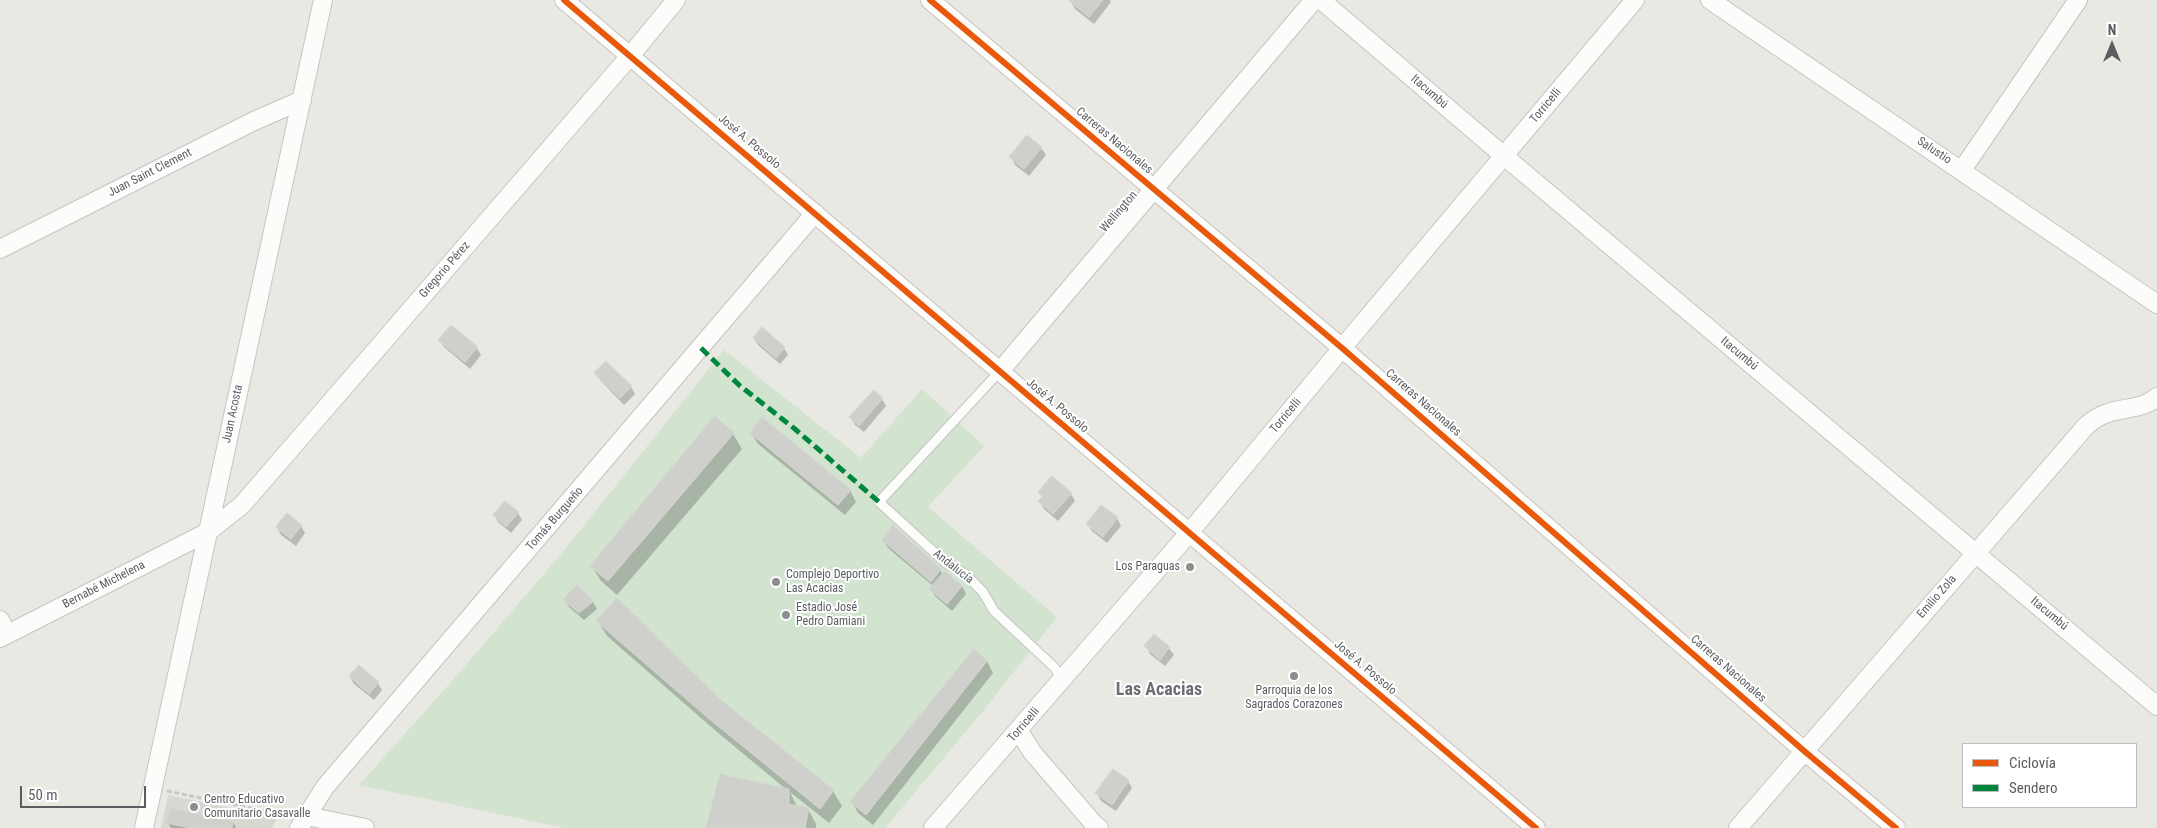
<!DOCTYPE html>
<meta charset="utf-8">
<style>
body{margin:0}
#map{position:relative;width:2157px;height:828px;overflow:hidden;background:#e9e8e3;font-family:"Roboto Condensed",sans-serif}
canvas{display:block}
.legend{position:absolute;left:1962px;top:743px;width:175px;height:65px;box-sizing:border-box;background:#fff;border:1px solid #bdbebf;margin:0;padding:6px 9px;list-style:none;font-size:15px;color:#5a5c60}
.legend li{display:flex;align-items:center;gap:10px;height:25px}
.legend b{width:25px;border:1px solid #bdbebf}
.north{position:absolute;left:2087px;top:20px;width:50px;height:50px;-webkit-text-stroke:4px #fff;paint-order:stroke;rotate:0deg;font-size:14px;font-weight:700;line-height:20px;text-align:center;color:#5a5c60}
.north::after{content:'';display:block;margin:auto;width:18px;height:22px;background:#5a5c60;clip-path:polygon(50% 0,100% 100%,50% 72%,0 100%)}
.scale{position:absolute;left:20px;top:786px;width:126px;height:22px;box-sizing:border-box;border:2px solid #5a5c60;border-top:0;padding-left:6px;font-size:15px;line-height:18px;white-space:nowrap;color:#5a5c60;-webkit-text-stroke:4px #fff;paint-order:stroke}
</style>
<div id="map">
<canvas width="2157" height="828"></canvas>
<ul class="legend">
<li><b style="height:6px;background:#e8590c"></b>Ciclovía</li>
<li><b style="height:6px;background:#00873e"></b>Sendero</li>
</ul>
<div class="north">N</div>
<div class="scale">50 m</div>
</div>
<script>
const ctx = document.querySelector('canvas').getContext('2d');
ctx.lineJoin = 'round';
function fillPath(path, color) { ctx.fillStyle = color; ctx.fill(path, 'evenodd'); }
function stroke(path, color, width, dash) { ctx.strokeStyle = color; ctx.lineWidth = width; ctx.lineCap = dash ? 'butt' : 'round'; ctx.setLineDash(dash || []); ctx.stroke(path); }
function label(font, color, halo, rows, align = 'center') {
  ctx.font = font + ' "Roboto Condensed",sans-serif'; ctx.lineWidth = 4; ctx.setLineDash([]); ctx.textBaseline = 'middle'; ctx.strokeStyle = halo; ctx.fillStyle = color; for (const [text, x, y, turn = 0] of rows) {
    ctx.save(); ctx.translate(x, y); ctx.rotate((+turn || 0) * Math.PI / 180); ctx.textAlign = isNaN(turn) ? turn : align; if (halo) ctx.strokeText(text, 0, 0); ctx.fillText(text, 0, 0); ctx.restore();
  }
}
fillPath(new Path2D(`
 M168,795L277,818L272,828H161Z`), '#d9d7d2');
fillPath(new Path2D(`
 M724,350L861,458L922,389L984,446L928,507L1057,617L983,711L885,828H565L359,785L453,680L566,548Z`), '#d2e3d0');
fillPath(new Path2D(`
 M1072,0H1110L1111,2L1094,24L1075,9L1070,1Z
 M1041,148L1046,155L1029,176L1015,165L1011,157Z
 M754,338L784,348L788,355L780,364L758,345Z
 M439,340L477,348L481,355L470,369L444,347Z
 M596,373L631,387L635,394L624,405L600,380Z
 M874,391L882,399L886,406L864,432L855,425L851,418Z
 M751,433L850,490L856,502L845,515L758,444Z
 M733,434L742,449L617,595L601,581L592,566Z
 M1039,492L1071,494L1075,501L1058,521L1044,509L1040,502L1043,498Z
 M518,513L522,520L511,533L498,522L494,515Z
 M1117,518L1121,526L1107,543L1092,531L1087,524Z
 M301,526L305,533L296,546L281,535L277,527Z
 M883,540L940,570L943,575L962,586L966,594L952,611L935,596L931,589L933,586L888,548Z
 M565,600L593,602L597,609L584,620L569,607Z
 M598,621L720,701L833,791L842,806L829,823L790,792L797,807L808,809L816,824V828H707L787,790L717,732L607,636Z
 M1155,636L1169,648L1174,655L1165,666L1150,654L1146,646Z
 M987,661L993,673L873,825L858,813L852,802Z
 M359,666L378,683L382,690L374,700L354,684L350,677Z
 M1128,781L1132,788L1116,811L1101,801L1097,793Z
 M233,822L236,828H171L168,823Z`), '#0003');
const building = new Path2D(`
 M1070,0H1103L1089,17L1069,1Z
 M1027,135L1042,147L1024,169L1009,157Z
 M451,325L478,347L465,362L438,340Z
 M762,327L785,347L776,358L753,338Z
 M606,361L632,386L620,398L594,373Z
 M874,390L883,398L859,426L849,417Z
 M715,416L734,433L608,581L590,566Z
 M762,417L851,490L838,505L750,433Z
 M1052,476L1072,493L1053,514L1038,501L1043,496L1038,492Z
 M505,501L519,512L506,527L493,515Z
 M1101,505L1118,517L1103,537L1086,524Z
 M287,513L302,525L291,539L276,527Z
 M893,525L941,569L931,582L882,540Z
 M945,571L962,586L947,604L929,589Z
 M577,585L594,601L579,613L563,600Z
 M617,598L721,700L834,790L820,809L707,717L596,621Z
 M1154,634L1170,647L1160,660L1144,646Z
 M974,649L987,661L866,815L850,802Z
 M359,665L379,682L369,694L349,676Z
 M1113,769L1129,780L1112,805L1095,793Z
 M720,774L789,789V804L809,808L805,828H706Z
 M170,808L233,821L232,828H191L166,823Z`);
fillPath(building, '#cfcfcc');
stroke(building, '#d7d6d2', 1);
const service = new Path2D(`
 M1000,371L879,502L946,563L965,574L983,592L994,611L1054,667L1062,679`);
const minor = new Path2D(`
 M564,0L1536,828
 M930,0L1342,348L1803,750L1896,828
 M1321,0L1504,156L2157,706
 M1710,0L2157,304
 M1962,170L2078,0
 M0,249L254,121L302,100
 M1000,371L1314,0
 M0,620L7,634
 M0,638L208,532L242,505L630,56L676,0
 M1019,731L1032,752L1094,824L1099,828
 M307,816L365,828
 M144,828L323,0
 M299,828L325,787L815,213
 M933,828L1189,533L1342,348L1635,0
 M1738,828L2086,426C2110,403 2138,414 2157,397`);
stroke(service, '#c5c4c4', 11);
stroke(minor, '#c5c4c4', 20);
stroke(new Path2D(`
 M167,791L289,816`), '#c7cac8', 3, [5, 2.5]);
stroke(service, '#fcfcfb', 9);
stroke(minor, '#fcfcfb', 18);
stroke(new Path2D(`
 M701,348L739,385L795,429L879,502`), '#00873e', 5, [10, 5]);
stroke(new Path2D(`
 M564,0L1536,828
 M930,0L1342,348L1803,750L1896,828`), '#e8590c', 6);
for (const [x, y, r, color] of [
 [1190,567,5,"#8c8d8e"],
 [776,582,5,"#8c8d8e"],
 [786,615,5,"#8c8d8e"],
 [1294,676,5,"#8c8d8e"],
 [194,807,5,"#8c8d8e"]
]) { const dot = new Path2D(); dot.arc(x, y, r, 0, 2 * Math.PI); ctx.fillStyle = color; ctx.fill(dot); stroke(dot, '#fff', 2); }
label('12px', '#5a5c60', '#fff', [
 ["Itacumbú",1429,92,41],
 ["Torricelli",1546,106,-50],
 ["Carreras Nacionales",1114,141,40],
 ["José A. Possolo",749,142,40],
 ["Salustio",1934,151,34],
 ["Juan Saint Clement",150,173,-27],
 ["Wellington",1119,212,-49],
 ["Gregorio Pérez",445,270,-49],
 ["Itacumbú",1739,354,40],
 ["Carreras Nacionales",1423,403,41],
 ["José A. Possolo",1057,406,40],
 ["Juan Acosta",233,414,-78],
 ["Torricelli",1286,416,-50],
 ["Tomás Burgueño",555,519,-49],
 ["Andalucía",953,567,38],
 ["Bernabé Michelena",104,585,-27],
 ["Emilio Zola",1937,597,-49],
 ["Itacumbú",2049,614,40],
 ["José A. Possolo",1365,668,40],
 ["Carreras Nacionales",1728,669,41],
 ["Torricelli",1024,725,-49]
]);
label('12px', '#5a5c60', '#fff', [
 ["Los Paraguas",1180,567,"right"],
 ["Complejo Deportivo",786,575],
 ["Las Acacias",786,589],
 ["Estadio José",796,608],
 ["Pedro Damiani",796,622],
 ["Parroquia de los",1294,691,"center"],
 ["Sagrados Corazones",1294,705,"center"],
 ["Centro Educativo",204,800],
 ["Comunitario Casavalle",204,814]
], 'left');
label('bold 18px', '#6b6e72', '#fff', [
 ["Las Acacias",1159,690]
]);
</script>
